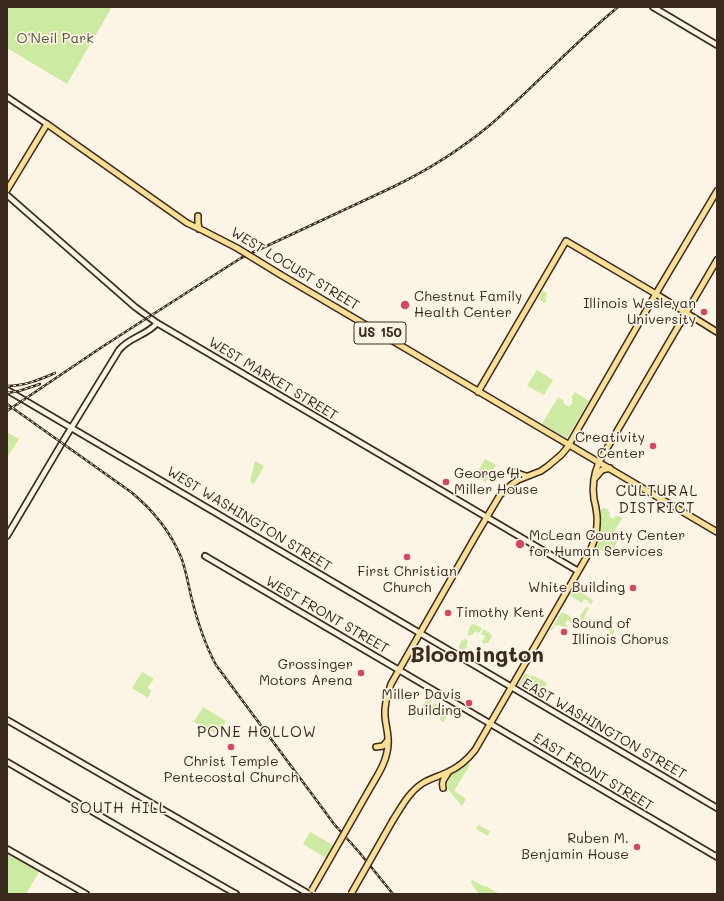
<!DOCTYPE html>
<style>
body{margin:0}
#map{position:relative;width:724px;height:901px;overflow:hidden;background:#fcf5e5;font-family:Mali,sans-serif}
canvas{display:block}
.frame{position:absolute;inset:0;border:8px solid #3b2a1e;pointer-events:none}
</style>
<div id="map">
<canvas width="724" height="901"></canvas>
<div class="frame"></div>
</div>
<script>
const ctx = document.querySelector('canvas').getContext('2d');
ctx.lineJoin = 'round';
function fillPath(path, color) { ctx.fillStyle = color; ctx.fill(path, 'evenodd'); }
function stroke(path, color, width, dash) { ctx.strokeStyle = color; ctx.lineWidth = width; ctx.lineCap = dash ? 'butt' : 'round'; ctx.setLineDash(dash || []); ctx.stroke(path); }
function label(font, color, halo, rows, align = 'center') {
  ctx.font = font + ' Mali,sans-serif'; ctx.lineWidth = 3.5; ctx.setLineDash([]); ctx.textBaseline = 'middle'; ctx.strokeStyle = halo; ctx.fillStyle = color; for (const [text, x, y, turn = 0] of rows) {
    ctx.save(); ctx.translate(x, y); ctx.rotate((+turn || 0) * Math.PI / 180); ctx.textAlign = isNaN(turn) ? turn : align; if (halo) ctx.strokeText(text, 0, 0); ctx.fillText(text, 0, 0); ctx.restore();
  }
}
fillPath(new Path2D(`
 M7,7H112L67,84L7,48Z
 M543,291L547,293L545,298L547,300L545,303L538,299Z
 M537,370L553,380L544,395L527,386Z
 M575,392L589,401L567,438L542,424L558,397L564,401L563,403L569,407L570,405H571L573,402L572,401L573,399L571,398Z
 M7,432L19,439L7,458Z
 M485,459L496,465L486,482L475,476Z
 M255,461L264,466L254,484L250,482Z
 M605,508L609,510L608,511L610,513L609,516L613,519L616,516L618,517L619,516L621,517L622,519L615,530L622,534L609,555L596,547C601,535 601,521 601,509Z
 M574,588L593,600L592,603L591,604L588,603L589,601L584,599L582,603L571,596L570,595Z
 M588,607L589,608L584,617L585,623L583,621L581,622L580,616L585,609L584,608Z
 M562,612L570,616V617L573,619L571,622L567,620L565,624L568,626L564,627L559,625L554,626V628L550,631Z
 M591,619L594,621L595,619L615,631L612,635L609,633L610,631L601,625L599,627L596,626L593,631L590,621Z
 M474,624L482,628L479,633L475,631L473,634L470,636L467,634L469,632L468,631L471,625Z
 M483,629L491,634L492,636L488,643H485L484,644L482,642L485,636L481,634Z
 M465,638L468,641L466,646L468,648H466L464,652L459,649V646L462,640L464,641Z
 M479,647L482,648V652L479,659H476L471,656L473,652H476Z
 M142,672L154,679L147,688L151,690L150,694L148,698L132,688Z
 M525,673L531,677L532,675L547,683L539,697L518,685Z
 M429,695L431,696L432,701L430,702L427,710L425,711L421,709Z
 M434,703L439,707L438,709L441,711L438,716L429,710L432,704L433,705Z
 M448,706L452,708L444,721L443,722L440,720V718L446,709H445L446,707Z
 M203,707L226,721L219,735L194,722Z
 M468,763L470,765L454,791L466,799L462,806C460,804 445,786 444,783L447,777L457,772Z
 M478,825L490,831L488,836L476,829Z
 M310,832L333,845L326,858L303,844Z
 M7,852L38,870L39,872L26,894H7Z
 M472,880L485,887L486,886L498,893V894H479L471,883Z`), '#cceaa1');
const secondary = new Path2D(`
 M653,7L717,45
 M7,97L47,124
 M7,195L135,307L157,323L578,571
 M7,390L717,808
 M7,536L62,443L119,350C129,337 148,335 157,323
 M205,556L717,857
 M7,720L309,894
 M7,762L145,842L236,894
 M7,849L86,894`);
const primary = new Path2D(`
 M7,190L47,124L187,223L204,231
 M198,216V223L199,229
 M281,275L717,532
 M478,392L566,241L656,294L717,332
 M511,471L526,476
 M595,478L602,470L610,468
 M376,747L383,746L388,740
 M443,788C441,781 445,778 448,773
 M369,790C377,776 387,762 388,745C389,735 386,727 385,717C384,706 387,695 391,684L475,537L500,495L511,485L518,480L541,471L548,466L561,455L567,448L654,297L717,191
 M393,820C402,806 409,792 423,783C431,778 440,776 448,772C459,767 468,759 475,750L590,551C594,542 597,534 597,524C598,515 596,507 594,499C592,487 594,474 599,462L717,260`);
stroke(secondary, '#3b2a1e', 8);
stroke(primary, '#3b2a1e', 8);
stroke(secondary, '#fcf5e5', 4.5);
stroke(primary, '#fbdf96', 5);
const rail = new Path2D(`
 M7,386C24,386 39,380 55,373
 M7,393L19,391L40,384
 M7,404L131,492C153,510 170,531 181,557C186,570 188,583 191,596C197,620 204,643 216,665L323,809L334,824L359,852L393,894
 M7,411L102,347L133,327L241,258L393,187C428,170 460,150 490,125C534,87 573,44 618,7`);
stroke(rail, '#3b2a1e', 2.5);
stroke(rail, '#fcf5e5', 1, [3]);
const primaryBridge = new Path2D(`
 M204,231L237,248L281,275
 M312,890L369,790
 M351,894L393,820`);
stroke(primaryBridge, '#3b2a1e', 8, []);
stroke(primaryBridge, '#fbdf96', 5);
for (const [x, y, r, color] of [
 [405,305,5,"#d1495b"],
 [704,312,4,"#d1495b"],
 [653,446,4,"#d1495b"],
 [446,482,4,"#d1495b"],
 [520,544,5,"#d1495b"],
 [407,557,4,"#d1495b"],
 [633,588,4,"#d1495b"],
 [448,613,4,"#d1495b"],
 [564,632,4,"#d1495b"],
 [361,673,4,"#d1495b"],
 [469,703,4,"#d1495b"],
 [231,747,4,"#d1495b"],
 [637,847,4,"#d1495b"]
]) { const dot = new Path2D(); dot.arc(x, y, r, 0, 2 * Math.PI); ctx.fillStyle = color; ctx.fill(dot); stroke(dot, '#fcf5e5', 1.5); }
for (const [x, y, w] of [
 [380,333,52]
]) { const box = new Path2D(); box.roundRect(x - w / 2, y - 11, w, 22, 3); ctx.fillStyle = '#fcf5e5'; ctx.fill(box); stroke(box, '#3b2a1e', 1); }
label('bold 13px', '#3b2a1e', null, [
 ["US 150",380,333]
]);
label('14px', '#585038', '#fcf5e5', [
 ["O'Neil Park",55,39]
]);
label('14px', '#3b2a1e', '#fcf5e5', [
 ["WEST LOCUST STREET",295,269,31],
 ["WEST MARKET STREET",273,379,31],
 ["WEST WASHINGTON STREET",249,519,31],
 ["WEST FRONT STREET",327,615,30],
 ["EAST WASHINGTON STREET",604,729,30],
 ["EAST FRONT STREET",593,772,31]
]);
label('14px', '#3b2a1e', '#fcf5e5', [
 ["Chestnut Family",414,297,"left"],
 ["Health Center",414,313,"left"],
 ["Illinois Wesleyan",696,304],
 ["University",696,320],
 ["Creativity",645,438],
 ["Center",645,454],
 ["George H.",454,474,"left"],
 ["Miller House",454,490,"left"],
 ["McLean County Center",529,536,"left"],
 ["for Human Services",529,552,"left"],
 ["First Christian",407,572,"center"],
 ["Church",407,588,"center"],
 ["White Building",625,588],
 ["Timothy Kent",456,613,"left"],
 ["Sound of",572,624,"left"],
 ["Illinois Chorus",572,640,"left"],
 ["Grossinger",353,665],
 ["Motors Arena",353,681],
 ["Miller Davis",461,695],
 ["Building",461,711],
 ["Christ Temple",231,762,"center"],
 ["Pentecostal Church",231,778,"center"],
 ["Ruben M.",629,839],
 ["Benjamin House",629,855]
], 'right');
ctx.letterSpacing = '1px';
label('15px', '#3b2a1e', '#fcf5e5', [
 ["CULTURAL",657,491],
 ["DISTRICT",657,508],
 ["PONE HOLLOW",257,732],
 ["SOUTH HILL",119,808]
]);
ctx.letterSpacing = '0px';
label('bold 22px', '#3b2a1e', '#fcf5e5', [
 ["Bloomington",477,655]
]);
</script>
